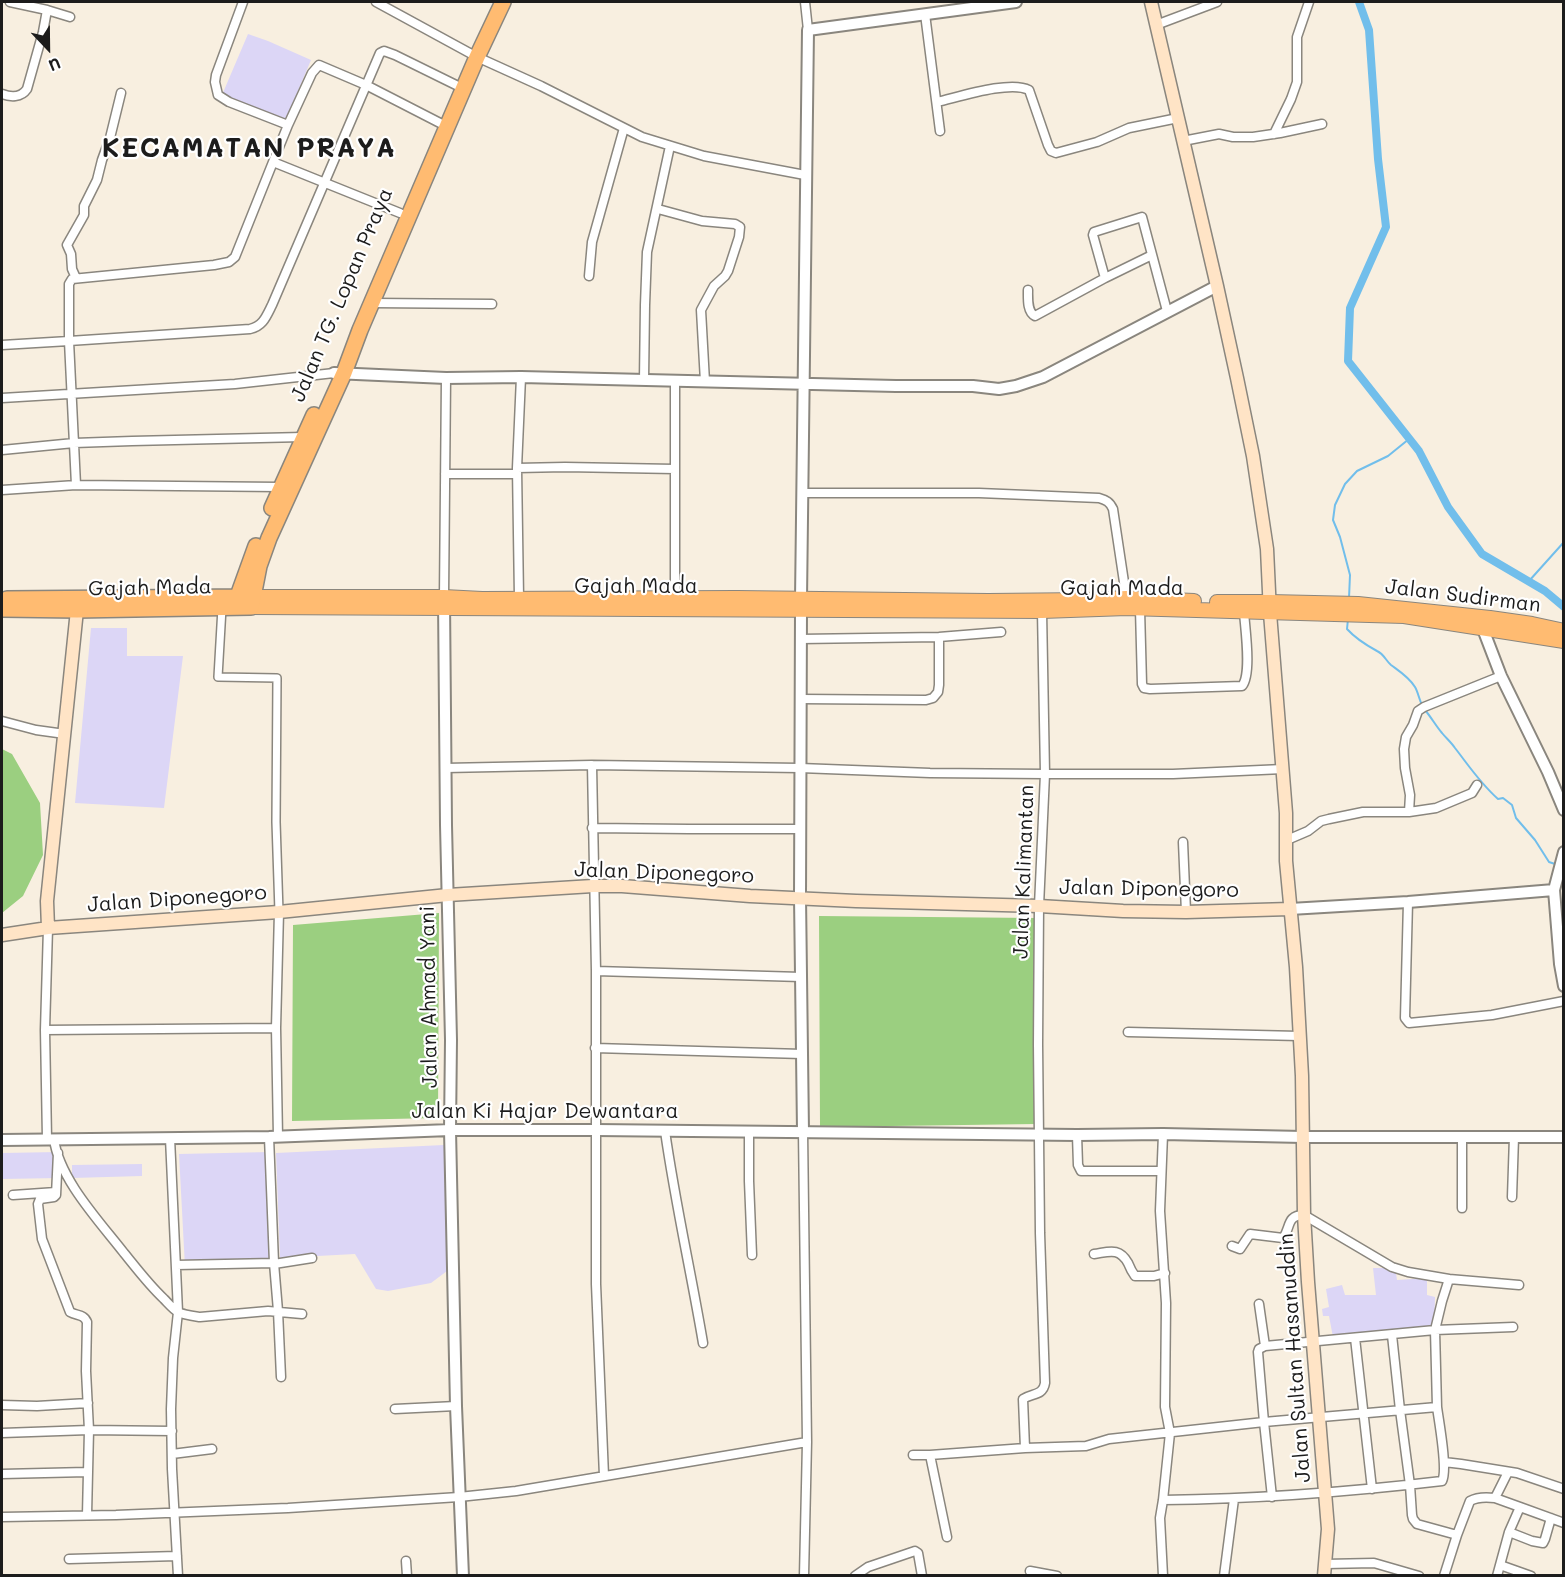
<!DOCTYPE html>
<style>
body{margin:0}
#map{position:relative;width:1565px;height:1577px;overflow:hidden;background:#f8efe0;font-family:Mali,sans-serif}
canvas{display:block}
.frame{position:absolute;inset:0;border:3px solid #1c1c1c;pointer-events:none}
.north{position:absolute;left:18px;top:18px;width:60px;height:60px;-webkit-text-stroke:4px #fff;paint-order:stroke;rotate:158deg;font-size:16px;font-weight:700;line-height:24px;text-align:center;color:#1c1c1c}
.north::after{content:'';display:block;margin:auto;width:21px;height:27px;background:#1c1c1c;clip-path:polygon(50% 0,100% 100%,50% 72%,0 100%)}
</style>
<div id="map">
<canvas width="1565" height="1577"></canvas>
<div class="frame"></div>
<div class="north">U</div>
</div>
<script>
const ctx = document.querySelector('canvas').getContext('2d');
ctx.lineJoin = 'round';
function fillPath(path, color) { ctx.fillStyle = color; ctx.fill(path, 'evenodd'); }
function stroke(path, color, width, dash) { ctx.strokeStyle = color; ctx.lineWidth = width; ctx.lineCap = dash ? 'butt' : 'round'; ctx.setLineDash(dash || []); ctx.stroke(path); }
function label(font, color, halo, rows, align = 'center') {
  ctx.font = font + ' Mali,sans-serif'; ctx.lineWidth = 4.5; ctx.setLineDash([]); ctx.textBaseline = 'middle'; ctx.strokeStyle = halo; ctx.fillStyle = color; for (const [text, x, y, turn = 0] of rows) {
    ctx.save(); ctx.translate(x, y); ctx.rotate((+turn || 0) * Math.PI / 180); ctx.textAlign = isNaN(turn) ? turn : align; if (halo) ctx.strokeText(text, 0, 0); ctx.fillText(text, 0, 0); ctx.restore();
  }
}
fillPath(new Path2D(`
 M248,34L268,41L311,60L285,122L222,95Z
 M91,628H127V656H183L164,808L75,803Z
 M444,1145L447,1271L431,1283L388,1291L376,1289L355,1254L280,1258L276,1153Z
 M58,1152L59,1178L2,1179V1153Z
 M270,1152L275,1258L185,1267L179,1154Z
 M142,1164V1176L72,1178V1165Z
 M1373,1268H1390V1272L1396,1273L1397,1280L1427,1278V1295L1435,1297L1434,1330L1333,1337L1329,1316H1323L1322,1309L1329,1307L1326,1289L1342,1285L1345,1295H1376Z`), '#dcd6f6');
fillPath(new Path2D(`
 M2,749L12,754L40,803L43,855L23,896L2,913Z
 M439,913L438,1118L292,1121L293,925Z
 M819,916L1036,918V1124L820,1127Z`), '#9bcf80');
stroke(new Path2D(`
 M1529,581L1564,542
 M1349,598L1350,575L1340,537L1333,520L1335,505L1345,484L1357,471L1388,456L1409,439
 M1348,619L1347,629C1356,639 1366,645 1377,651C1384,654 1386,661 1391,665C1399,671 1409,677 1415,687C1418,692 1419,699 1422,705
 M1425,710C1431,717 1436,726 1442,733C1446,738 1451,742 1455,748C1469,766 1480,783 1498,799L1503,798L1512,805L1516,818L1535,840L1549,862L1558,865`), '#71beeb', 2);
stroke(new Path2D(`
 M1359,2L1369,30L1378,159L1386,227L1350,308L1348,361L1419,451L1448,507L1482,554L1545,591L1564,607`), '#71beeb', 8);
const pedestrian = new Path2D(`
 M222,608L218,677L277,678L276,822L279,912`);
const minor = new Path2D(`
 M10,2L47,10L70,17
 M243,2L216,75L215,82L218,95L229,102L288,125L273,162L400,213
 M376,2L477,57L541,86L642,137L704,156L805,175
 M805,2L808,30
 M925,14L940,131
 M1156,25L1217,2
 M2,94C10,97 21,98 27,89L43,32L47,10
 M937,102C959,97 1010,80 1029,90L1048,145L1051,151L1056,153L1097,142L1129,128L1178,118
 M288,125L312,73L319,65L366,85L440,123
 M1274,134L1291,99L1297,82V37L1309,2
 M1183,141L1219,134L1233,137H1253L1280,133L1322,124
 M273,162L235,257L229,262L214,265L72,279L69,284V341L250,329C263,326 266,317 272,305L380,53L384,51L395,55L456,85
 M658,209L702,221L735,224L740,227L739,237L728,271L725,276L714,286L701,310L705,382
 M589,276L592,242L624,128
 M76,278L72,269L71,254L67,245L84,215V206L97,180L102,160L110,138L121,93
 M1105,278L1093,235L1094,232L1142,217L1167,311
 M1028,290C1028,299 1027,312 1035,316L1105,278L1152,255
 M372,303L492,304
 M2,345L69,341L76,485
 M644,380L645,305L647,252L670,146
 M2,398L235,384L334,373
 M2,450L74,443L132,441L303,437
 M517,468L565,467L675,469
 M445,474H517
 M2,490L76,485L280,487
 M803,493H979L1099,498C1106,500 1110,502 1113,509L1127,602
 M444,597L446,378
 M519,598L517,468L521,377
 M675,598V381
 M1140,609L1142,684L1144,688L1150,689L1242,686C1252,674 1245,628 1244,612
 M800,639L939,637L1001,632
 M801,699L926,700L933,698L938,692L939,685V637
 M2,721L36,730L65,734
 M592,765L800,768L930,773L1045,774H1173L1283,769
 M445,768L592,765L596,971V1284L604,1476
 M1409,812L1410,795L1405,768L1404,749L1406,737L1413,725L1418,711L1424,707L1501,676
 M592,828L689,829H801
 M1287,840L1308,831L1321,821L1329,819L1363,812H1409L1436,808L1472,793L1477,785
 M1183,842L1186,912
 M1408,902L1405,1018L1409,1023L1492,1015L1564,1001
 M596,971L801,977
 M45,1030L276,1028
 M1128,1032L1299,1036
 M595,1048L802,1054
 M665,1131C675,1202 691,1272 703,1343
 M749,1131V1181L752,1255
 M803,1131L807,1442L804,1576
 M1163,1134L1160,1211L1166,1303L1165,1407L1170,1433L1163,1500L1160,1518L1163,1576
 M1077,1135L1078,1165L1081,1171H1161
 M269,1137L274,1263L278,1311L281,1377
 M278,1137L276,1028L279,912
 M170,1138L178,1312L173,1358L171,1409L172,1469L178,1576
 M47,1139L45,1030L48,928
 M54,1139C59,1179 100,1222 124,1253C137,1269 149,1285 164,1299C168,1303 173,1309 178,1312C184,1315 193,1316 200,1317L268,1311L302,1314
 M58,1153L56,1195L54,1197L40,1199L38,1204L42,1239L70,1312C77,1316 84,1314 87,1322L86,1371L89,1430L87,1515
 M13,1195L56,1192
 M1512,1197L1514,1137
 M1462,1208V1137
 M1232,1246L1240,1249L1250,1234L1283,1238C1291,1228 1286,1215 1304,1215L1392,1267L1408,1272L1449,1279
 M1094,1254C1109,1252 1119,1247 1128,1263C1130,1268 1132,1272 1135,1276H1154L1165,1273
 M274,1264L312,1258
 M176,1265L274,1263
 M1259,1304L1265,1346L1435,1330L1442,1301L1449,1279L1519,1285
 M1392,1335L1400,1410L1410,1485L1412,1515L1413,1519L1417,1524L1457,1535L1444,1576
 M1355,1338L1372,1489
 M1265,1346L1259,1349L1258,1352L1264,1422L1272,1497
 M2,1405L37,1406L88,1403
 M1437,1407L1435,1330L1513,1327
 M395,1409L456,1406
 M2,1433L89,1430L172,1431
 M1025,1448L1023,1399C1032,1393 1043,1396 1045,1383L1040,1233L1038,1044L1039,906L1045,774L1042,611
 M172,1454L212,1449
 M913,1455H930L1025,1448L1086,1446L1109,1439L1264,1422L1437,1407C1439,1422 1448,1470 1442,1481C1349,1492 1257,1499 1163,1500
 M930,1455L947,1537
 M1444,1462L1461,1464L1517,1473L1564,1489
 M1508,1472L1495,1498L1520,1507
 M2,1474L87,1472
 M2,1517L116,1515L288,1508L459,1497L516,1491L807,1442
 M1509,1532L1532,1541L1543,1543L1545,1539L1551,1518
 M1457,1535L1470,1501C1477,1497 1487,1497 1495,1498
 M69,1559L177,1556
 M406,1561L407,1576
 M1325,1564L1374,1563L1419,1576
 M1500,1565L1531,1576
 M1030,1571L1057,1576
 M855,1576L868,1567L915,1551L918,1553L922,1576
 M1224,1576L1234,1499
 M1497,1576L1509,1532L1520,1507L1564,1523`);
const tertiary = new Path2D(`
 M334,373L446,378L521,377L896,386H973L999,389L1016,386L1043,377L1217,286
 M801,599L808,30L1016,2
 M444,600L446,825L451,1040L450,1130L456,1406L463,1576
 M801,610L800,897L803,1131
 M1483,629L1501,676L1548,772L1564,810
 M1554,890L1560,964L1564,986
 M1290,909L1408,902L1554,890L1564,852
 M2,1140L269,1137L450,1130H596L1077,1135L1163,1134L1303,1137H1564`);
const secondary = new Path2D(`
 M1151,2L1217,286L1237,378L1253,456L1267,549L1270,613L1286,813V861L1296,967L1302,1076L1304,1215L1308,1282L1328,1529L1324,1576
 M48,928L47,901L77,610
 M2,935L48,928L279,912L448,895L593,886H622L750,896L856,901L1039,906L1123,911L1186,912L1290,909`);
const primary = new Path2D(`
 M253,597H444L482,599L737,598L988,601L1087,600L1126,598L1194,601
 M1217,602H1270L1358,604L1490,618L1532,624L1564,631
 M251,607L1042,611L1127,608L1404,616L1564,641`);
const trunk = new Path2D(`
 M272,508L314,415
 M7,599L247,597
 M234,607L256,546
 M2,609L77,610L251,607L259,566L269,538L344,373L360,330L477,57L503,2`);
stroke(pedestrian, '#8a867e', 10);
stroke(minor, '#8a867e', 11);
stroke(tertiary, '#8a867e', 14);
stroke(secondary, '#8a867e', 15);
stroke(primary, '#8a867e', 16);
stroke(trunk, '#8a867e', 18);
stroke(pedestrian, '#fff', 7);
stroke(minor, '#fff', 8);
stroke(tertiary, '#fff', 10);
stroke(secondary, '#ffe4c6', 12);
stroke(primary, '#ffbb71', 14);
stroke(trunk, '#ffbb71', 15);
label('21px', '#1c1c1c', '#fff', [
 ["Jalan TG. Lopan Praya",342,295,-67],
 ["Gajah Mada",636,587],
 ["Gajah Mada",150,588,-1],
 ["Gajah Mada",1122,589],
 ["Jalan Sudirman",1463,596,7],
 ["Jalan Kalimantan",1024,872,-88],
 ["Jalan Diponegoro",664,873,2],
 ["Jalan Diponegoro",1149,889,1],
 ["Jalan Diponegoro",177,899,-4],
 ["Jalan Ahmad Yani",429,997,-91],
 ["Jalan Ki Hajar Dewantara",545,1112],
 ["Jalan Sultan Hasanuddin",1295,1358,-94]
]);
ctx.letterSpacing = '1.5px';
label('bold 27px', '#1c1c1c', '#fff', [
 ["KECAMATAN PRAYA",249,149]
]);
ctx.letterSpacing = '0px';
</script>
